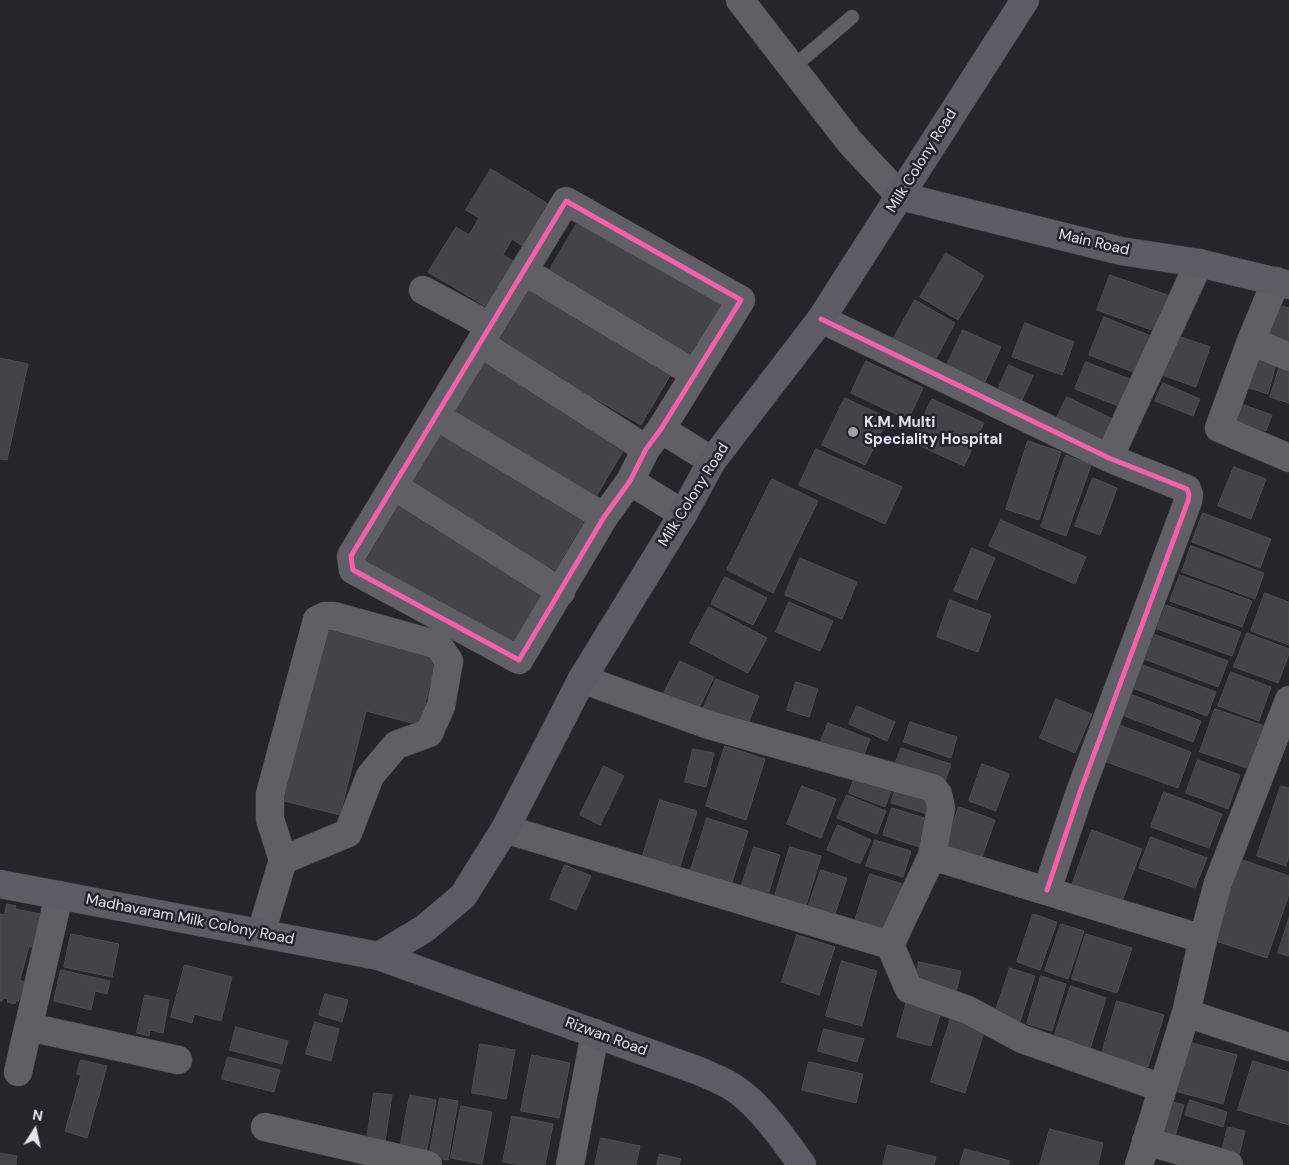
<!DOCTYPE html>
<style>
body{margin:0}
#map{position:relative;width:1289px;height:1165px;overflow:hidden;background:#26252c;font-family:"DM Sans",sans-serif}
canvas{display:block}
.north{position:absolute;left:10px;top:1105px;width:50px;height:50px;-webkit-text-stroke:4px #24222f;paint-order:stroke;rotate:10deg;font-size:14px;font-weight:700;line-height:20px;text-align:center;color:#e5e3ed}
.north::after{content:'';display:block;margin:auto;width:18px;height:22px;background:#e5e3ed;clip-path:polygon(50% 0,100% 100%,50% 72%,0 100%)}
</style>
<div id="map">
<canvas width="1289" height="1165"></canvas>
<div class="north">N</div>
</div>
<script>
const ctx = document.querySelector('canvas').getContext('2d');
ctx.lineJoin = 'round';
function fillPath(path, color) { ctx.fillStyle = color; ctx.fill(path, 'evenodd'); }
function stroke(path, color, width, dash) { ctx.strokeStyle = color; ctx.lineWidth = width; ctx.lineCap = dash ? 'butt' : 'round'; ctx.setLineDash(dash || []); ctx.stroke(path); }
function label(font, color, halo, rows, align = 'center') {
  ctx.font = font + ' "DM Sans",sans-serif'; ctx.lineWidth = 5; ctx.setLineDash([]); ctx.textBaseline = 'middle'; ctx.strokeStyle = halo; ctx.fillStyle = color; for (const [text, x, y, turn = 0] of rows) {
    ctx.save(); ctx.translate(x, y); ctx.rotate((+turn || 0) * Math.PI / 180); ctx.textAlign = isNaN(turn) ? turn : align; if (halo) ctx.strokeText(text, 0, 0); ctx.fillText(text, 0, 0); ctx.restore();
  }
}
const building = new Path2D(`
 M491,169L550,205L524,247L512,239L503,255L515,262L487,307L428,272L456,227L469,235L479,218L466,210Z
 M579,220L727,306L694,362L546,276Z
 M946,253L984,276L958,320L920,297Z
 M1110,275L1173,297L1160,333L1097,310Z
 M525,282L674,369L641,425L492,339Z
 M915,300L955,323L932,366L891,343Z
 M1275,304L1289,308V353L1262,345Z
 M1104,317L1151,336L1136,373L1089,355Z
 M1025,323L1074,342L1062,375L1012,357Z
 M963,330L1001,347L983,386L945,369Z
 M1175,335L1210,347L1196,387L1162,375Z
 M1253,350L1278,357L1268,394L1242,386Z
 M480,354L629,441L596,497L447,411Z
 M0,358L28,364L7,460L0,459Z
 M1282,360L1289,362V403L1270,397Z
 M866,361L923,388L908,420L851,393Z
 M1086,362L1132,380L1121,407L1075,389Z
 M1009,365L1033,376L1017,411L993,400Z
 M1163,383L1200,399L1193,416L1155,401Z
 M1067,397L1115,420L1101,447L1054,424Z
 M845,398L888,418L865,465L822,445Z
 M932,399L984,423L964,466L912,442Z
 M1241,404L1272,415L1266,431L1235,420Z
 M439,428L588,514L555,570L406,484Z
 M1028,441L1061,452L1039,520L1006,509Z
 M816,449L902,487L885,524L799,485Z
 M1066,455L1091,465L1066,536L1041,527Z
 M1234,467L1266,479L1251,519L1218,506Z
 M1093,478L1117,488L1100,535L1075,526Z
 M772,479L818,501L773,593L727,570Z
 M398,505L547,591L515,648L365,561Z
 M1203,513L1271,539L1260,568L1192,542Z
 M1001,520L1086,557L1075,584L989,546Z
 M1191,546L1264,573L1255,599L1182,572Z
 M972,548L995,558L977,600L954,591Z
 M800,558L857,582L842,619L785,595Z
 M1180,575L1252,601L1242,627L1170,601Z
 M725,577L767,598L753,625L711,604Z
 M1265,593L1289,602V645L1251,631Z
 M950,600L991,615L978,652L937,637Z
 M789,602L833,621L820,651L776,632Z
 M1166,605L1241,632L1232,656L1157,629Z
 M709,607L767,638L748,673L690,643Z
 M324,627L437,655L420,725L366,711L340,815L280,800Z
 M1247,633L1289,649V654L1278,683L1234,667Z
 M1153,634L1228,661L1218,687L1144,659Z
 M680,661L714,677L697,712L663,695Z
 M1140,664L1216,692L1207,716L1132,688Z
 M1231,672L1271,687L1259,721L1218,706Z
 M716,679L759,696L746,728L703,710Z
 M796,682L818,689L809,717L787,710Z
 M1130,694L1201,721L1193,742L1122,715Z
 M1056,699L1092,714L1075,753L1040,738Z
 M857,706L895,722L887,741L849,724Z
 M1215,709L1265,726L1250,769L1200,752Z
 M910,722L957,737L951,758L904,742Z
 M828,723L870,739L860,765L818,749Z
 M1117,724L1191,752L1178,788L1104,761Z
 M725,746L765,759L746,820L706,806Z
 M901,748L951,764L943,787L893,771Z
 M693,749L714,753L706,787L685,782Z
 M1198,760L1240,775L1228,809L1186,793Z
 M982,764L1009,774L996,811L969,801Z
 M604,766L624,776L600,825L580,815Z
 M856,774L892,789L885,807L849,793Z
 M898,782L934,793L927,814L891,803Z
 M802,786L836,799L821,838L787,824Z
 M1281,786L1289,788V856L1286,866L1257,856Z
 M1164,792L1222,814L1209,848L1151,827Z
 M847,795L886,811L877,834L837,818Z
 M660,800L697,811L678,873L641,862Z
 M959,807L995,820L979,866L943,854Z
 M892,808L928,819L919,847L883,835Z
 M707,818L748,831L730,889L689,876Z
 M838,825L871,840L860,864L827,850Z
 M1092,830L1142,849L1120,906L1071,888Z
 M1151,837L1207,858L1195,888L1139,868Z
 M875,840L911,851L903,877L866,866Z
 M754,847L780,855L766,902L739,894Z
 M790,847L821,856L805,909L774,899Z
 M1237,858L1289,876V894L1267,958L1210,939Z
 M565,865L591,876L576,910L550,899Z
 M821,870L847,878L833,920L807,911Z
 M870,874L906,885L890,938L853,927Z
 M7,904L16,906L15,909L41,914L33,948L29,946L20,980L25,982L21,998H19V1001H16L15,1004L7,1002L8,999L3,998L2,1001H0V914L4,915Z
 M1033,914L1057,922L1040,970L1017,962Z
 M1289,918V956L1278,953Z
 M1061,924L1084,931L1068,979L1045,971Z
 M71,934L119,944L112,977L64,967Z
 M1086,934L1132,948L1117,993L1072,979Z
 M797,935L835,947L819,995L782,982Z
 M842,961L877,971L862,1026L826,1016Z
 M919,962L961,971L955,997L913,987Z
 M185,965L232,977L221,1021L194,1014L192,1023L171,1017Z
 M1010,968L1035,976L1020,1021L995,1013Z
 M61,970L110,981L107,994L95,991L91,1010L54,1001Z
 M1041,976L1066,984L1052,1031L1027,1024Z
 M1071,986L1106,998L1090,1049L1054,1037Z
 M325,994L348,1000L342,1022L319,1015Z
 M909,994L943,1004L931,1046L897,1037Z
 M145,995L169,1000L163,1033L150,1030L149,1036L137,1033Z
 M1117,1001L1164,1015L1148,1067L1102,1053Z
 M951,1018L985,1029L965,1093L931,1082Z
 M315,1022L339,1029L331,1061L306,1054Z
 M236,1027L288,1041L282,1064L230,1050Z
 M824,1029L864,1039L857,1062L818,1051Z
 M1185,1041L1237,1055L1223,1104L1171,1090Z
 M480,1044L515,1050L506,1099L472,1093Z
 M532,1055L570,1063L559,1118L521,1111Z
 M228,1057L280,1070L274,1092L222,1079Z
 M81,1060L107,1066L87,1138L65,1131L81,1075L77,1074Z
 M1253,1061L1289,1072V1125L1238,1110Z
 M809,1062L863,1074L856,1103L802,1090Z
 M374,1093L392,1095L385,1141L367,1138Z
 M410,1095L436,1100L426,1154L400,1149Z
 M440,1098L458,1101L448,1160L429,1157Z
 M1190,1100L1227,1112L1223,1127L1185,1115Z
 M1170,1101L1184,1105L1173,1143L1159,1139Z
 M461,1106L492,1112L482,1164L451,1158Z
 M512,1116L553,1124L545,1165H521L503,1162Z
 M1228,1127L1245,1131L1237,1163L1220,1158Z
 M1050,1129L1103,1143L1098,1165H1040Z
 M601,1138L640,1146L636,1165H595Z
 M888,1145L936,1157L934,1165H883Z
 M965,1149L1010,1161L1008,1165H960Z
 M0,1153L17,1156L16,1165H0Z
 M660,1154L681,1159L679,1165H657Z`);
fillPath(building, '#444349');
stroke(building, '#4e4d53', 1);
const lane = new Path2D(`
 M793,67L852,17`);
const street = new Path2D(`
 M740,0L849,141L900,196
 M566,201L741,300L661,429L646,449L630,481L604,517L519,660L353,570L351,556Z
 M524,271L695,374
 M1276,281L1251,341L1219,428L1289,458
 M423,290L490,326
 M821,319L1109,458L1187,489L1189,495L1188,501L1080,792L1047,890
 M1251,341L1289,357
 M480,343L646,449
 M436,416L604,517
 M661,429L712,461
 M1109,458L1199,263
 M630,481L683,514
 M394,486L561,592
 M582,679L709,725L933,788L938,794L941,808L932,856L890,945
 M505,829L890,945L909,989L968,1010L1022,1039L1162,1088
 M932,856L1203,939
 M261,933L283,860L270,819V794L317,620L325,616H334L438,645L449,661L441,706L429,733L396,745L370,776L348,833L283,860
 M1186,1013L1289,1047
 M29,1027L178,1060
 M18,1072L59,895
 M265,1127L428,1165
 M1146,1141L1229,1165
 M570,1165L595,1033
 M1139,1165L1186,1013L1203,939L1218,883L1289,700`);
const secondary = new Path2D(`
 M900,196L1121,251L1199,263L1289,285
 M0,884L379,956L699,1071C710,1076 724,1081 734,1088C759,1104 785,1141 802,1165
 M379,956L424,929L463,896L505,829L582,679L683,514L712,461L821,319L1025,0`);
stroke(lane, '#434147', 15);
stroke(street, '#434147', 29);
stroke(secondary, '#434147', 29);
stroke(lane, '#605f65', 14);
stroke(street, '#605f65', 28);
stroke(secondary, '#5d5c65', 28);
stroke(new Path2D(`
 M566,201L741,300L661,429L646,449L630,481L604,517L519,660L353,570L351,556Z
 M821,319L1109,458L1187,489L1189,495L1188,501L1080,792L1047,890`), '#f560ab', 5);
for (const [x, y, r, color] of [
 [853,432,6,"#a2a0a9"]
]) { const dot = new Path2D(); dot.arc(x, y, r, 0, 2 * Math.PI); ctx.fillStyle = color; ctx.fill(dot); stroke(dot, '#24222f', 2); }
label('15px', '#e5e3ed', '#24222f', [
 ["Milk Colony Road",922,161,-58],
 ["Main Road",1094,243,13],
 ["Milk Colony Road",694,495,-58],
 ["Madhavaram Milk Colony Road",190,920,11],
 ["Rizwan Road",606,1037,20]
]);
label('bold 15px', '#e5e3ed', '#24222f', [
 ["K.M. Multi",864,423],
 ["Speciality Hospital",864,440]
], 'left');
</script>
